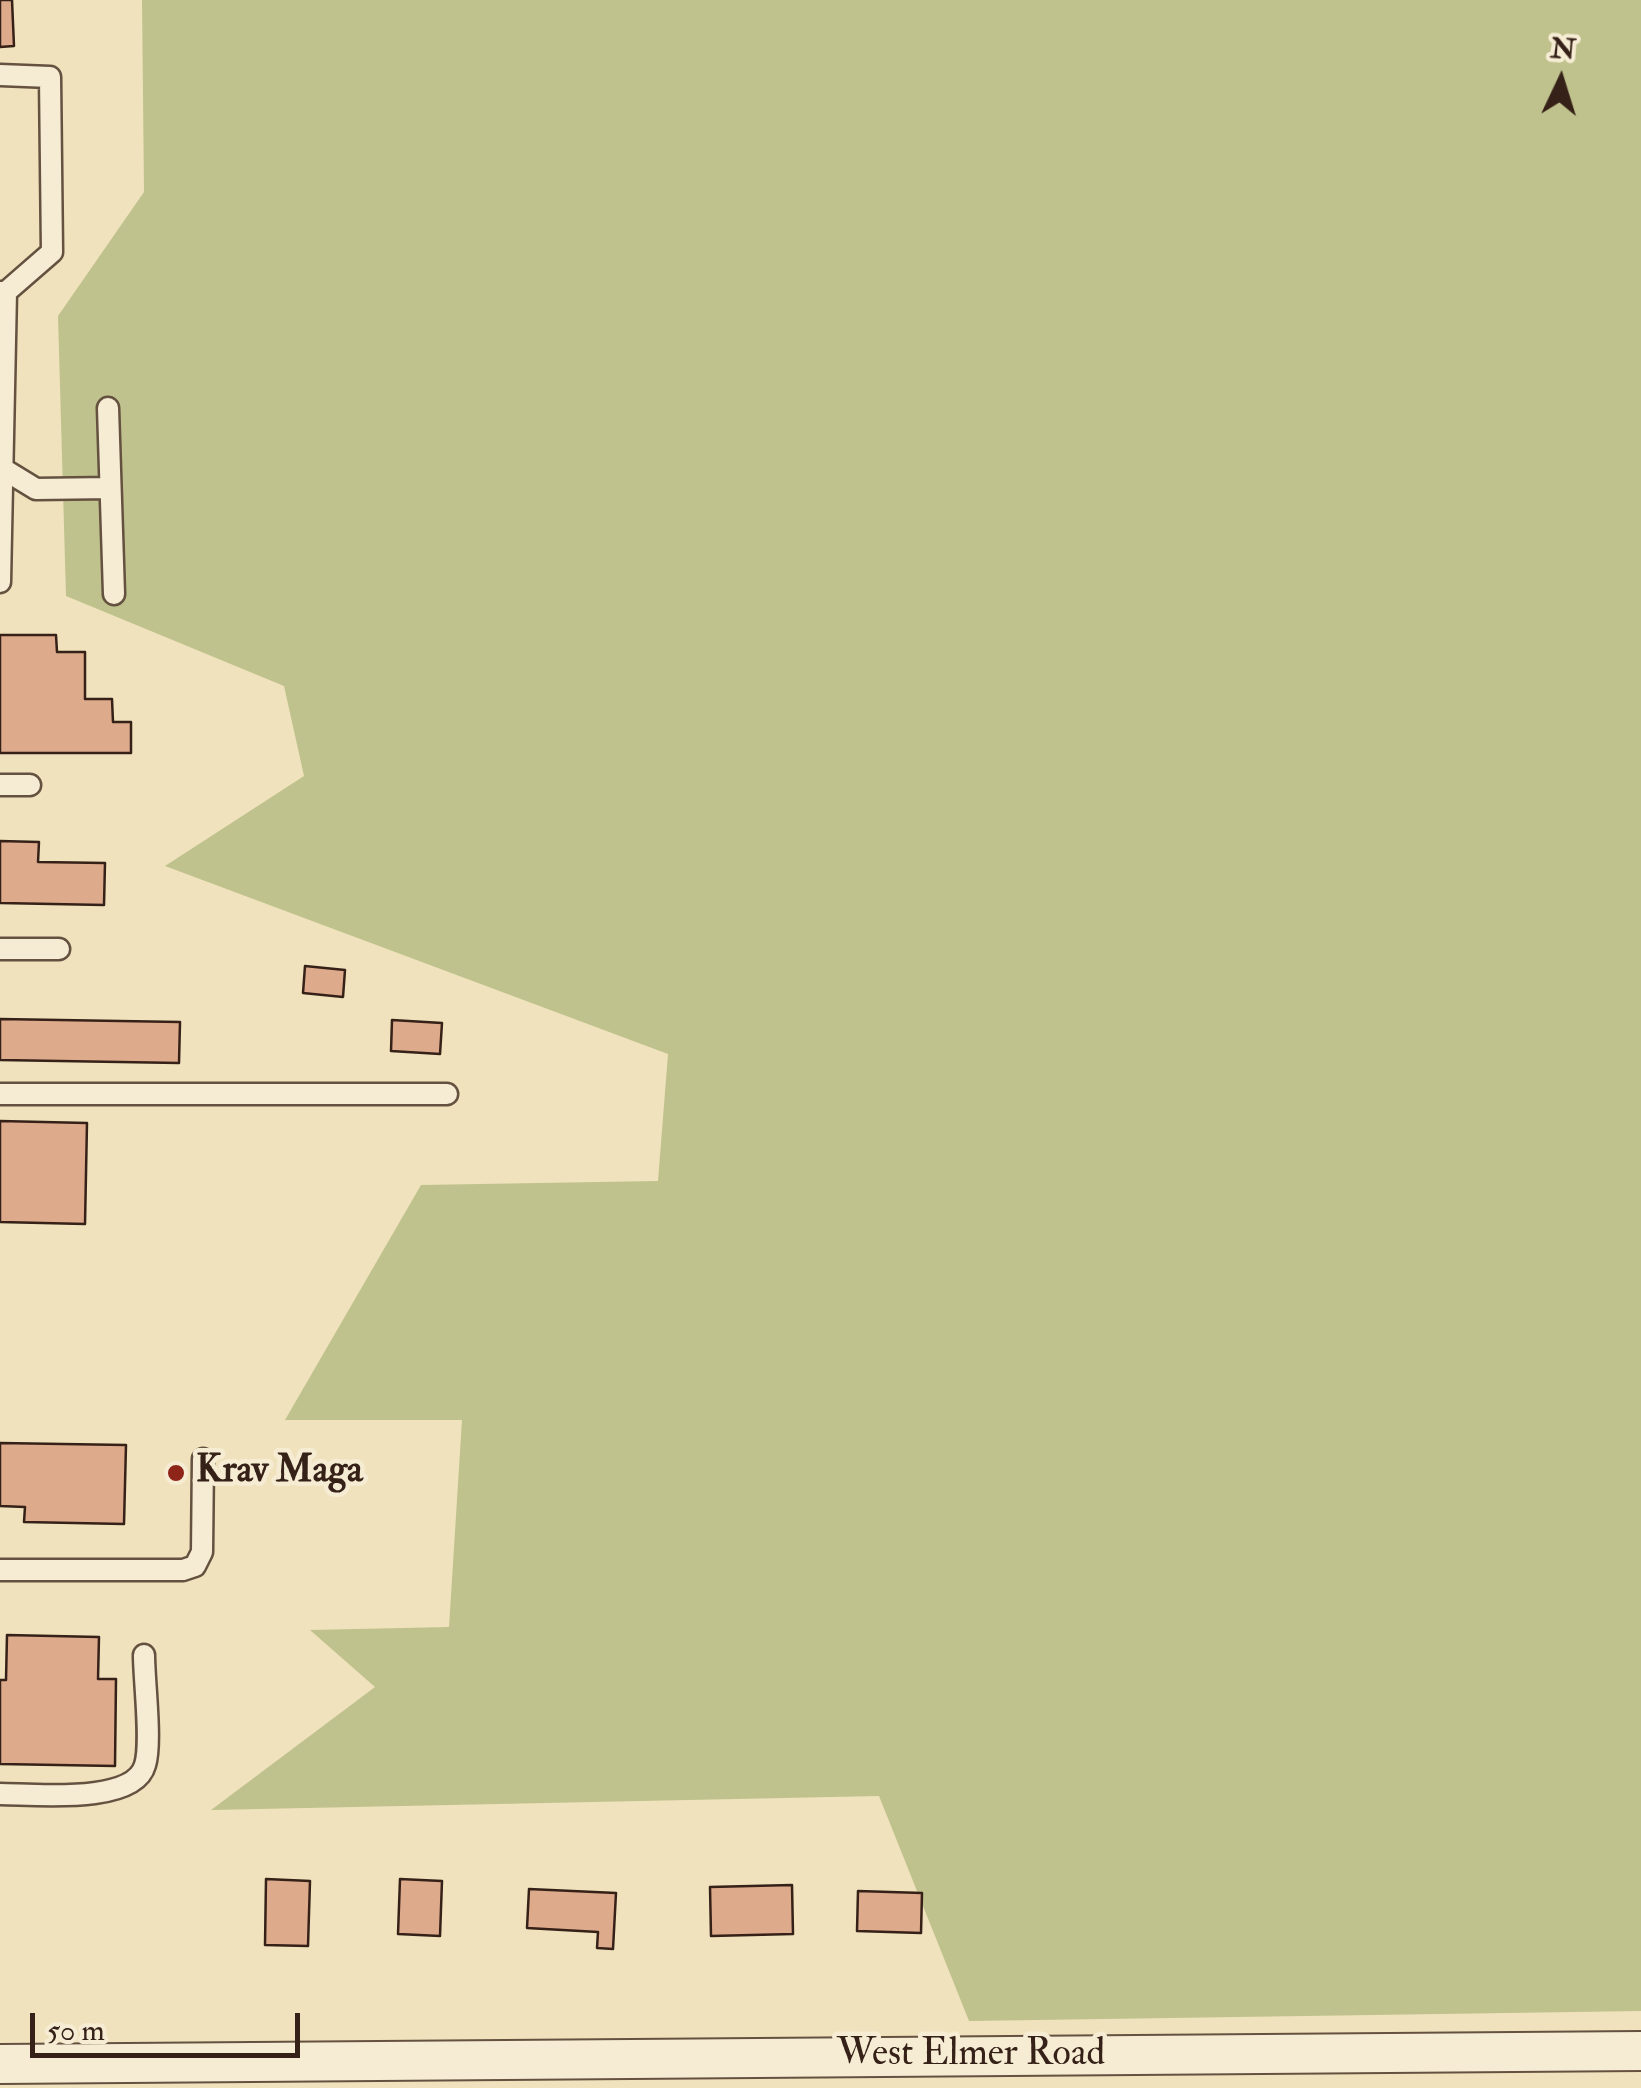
<!DOCTYPE html>
<style>
body{margin:0}
#map{position:relative;width:1641px;height:2088px;overflow:hidden;background:#f0e2bc;font-family:"IM FELL Double Pica",serif}
canvas{display:block}
.north{position:absolute;left:1511px;top:30px;width:100px;height:100px;-webkit-text-stroke:8px #f5ecd3;paint-order:stroke;rotate:4deg;font-size:28px;font-weight:700;line-height:40px;text-align:center;color:#352117}
.north::after{content:'';display:block;margin:auto;width:35px;height:45px;background:#352117;clip-path:polygon(50% 0,100% 100%,50% 72%,0 100%)}
.scale{position:absolute;left:30px;top:2013px;width:270px;height:45px;box-sizing:border-box;border:5px solid #352117;border-top:0;padding-left:12px;font-size:30px;line-height:35px;white-space:nowrap;color:#352117;-webkit-text-stroke:8px #f5ecd3;paint-order:stroke}
</style>
<div id="map">
<canvas width="1641" height="2088"></canvas>
<div class="north">N</div>
<div class="scale">50 m</div>
</div>
<script>
const ctx = document.querySelector('canvas').getContext('2d');
ctx.lineJoin = 'round';
function fillPath(path, color) { ctx.fillStyle = color; ctx.fill(path, 'evenodd'); }
function stroke(path, color, width, dash) { ctx.strokeStyle = color; ctx.lineWidth = width; ctx.lineCap = dash ? 'butt' : 'round'; ctx.setLineDash(dash || []); ctx.stroke(path); }
function label(font, color, halo, rows, align = 'center') {
  ctx.font = font + ' "IM FELL Double Pica",serif'; ctx.lineWidth = 9; ctx.setLineDash([]); ctx.textBaseline = 'middle'; ctx.strokeStyle = halo; ctx.fillStyle = color; for (const [text, x, y, turn = 0] of rows) {
    ctx.save(); ctx.translate(x, y); ctx.rotate((+turn || 0) * Math.PI / 180); ctx.textAlign = isNaN(turn) ? turn : align; if (halo) ctx.strokeText(text, 0, 0); ctx.fillText(text, 0, 0); ctx.restore();
  }
}
fillPath(new Path2D(`
 M142,0H1641V2011L969,2021L879,1796L211,1810L375,1687L310,1630L449,1627L462,1420H285L421,1185L658,1181L668,1054L165,866L304,776L284,686L66,596L58,316L144,192Z`), '#bfc28d');
const building = new Path2D(`
 M0,0H12L14,46L0,47Z
 M0,635H56L57,652H85V699H112L113,722H131V753H0Z
 M0,841L39,842L38,862L105,863L104,905L0,903Z
 M305,966L345,970L343,997L303,993Z
 M0,1019L180,1022L179,1063L0,1060Z
 M392,1020L442,1023L440,1054L391,1051Z
 M0,1121L87,1123L85,1224L0,1222Z
 M0,1443L126,1445L124,1524L24,1522L25,1507L0,1506Z
 M7,1635L99,1637L98,1679H116L115,1766L0,1764V1680H6Z
 M266,1879L310,1881L308,1946L265,1945Z
 M400,1879L442,1881L440,1936L398,1934Z
 M792,1885L793,1934L711,1936L710,1887Z
 M529,1889L616,1893L613,1949L597,1948L598,1932L527,1928Z
 M858,1891L922,1893L921,1933L857,1931Z`);
fillPath(building, '#deaa8c');
stroke(building, '#352117', 2.5);
const lane = new Path2D(`
 M0,75L50,77L52,252L6,292
 M0,292H6L0,582
 M108,408L114,594
 M0,467L36,489L110,488
 M0,785H30
 M0,949H59
 M0,1094H447
 M0,1570H183L195,1566L202,1552L203,1459
 M0,1794C33,1794 134,1805 145,1765C152,1743 144,1681 144,1655`);
const street = new Path2D(`
 M0,2064L1641,2051`);
stroke(lane, '#645140', 25);
stroke(street, '#645140', 42);
stroke(lane, '#f5ecd3', 20);
stroke(street, '#f5ecd3', 38);
for (const [x, y, r, color] of [
 [176,1473,10,"#8f2418"]
]) { const dot = new Path2D(); dot.arc(x, y, r, 0, 2 * Math.PI); ctx.fillStyle = color; ctx.fill(dot); stroke(dot, '#f5ecd3', 4); }
label('bold 38px', '#352117', '#f5ecd3', [
 ["Krav Maga",196,1473]
], 'left');
label('38px', '#352117', '#f5ecd3', [
 ["West Elmer Road",971,2056]
]);
</script>
